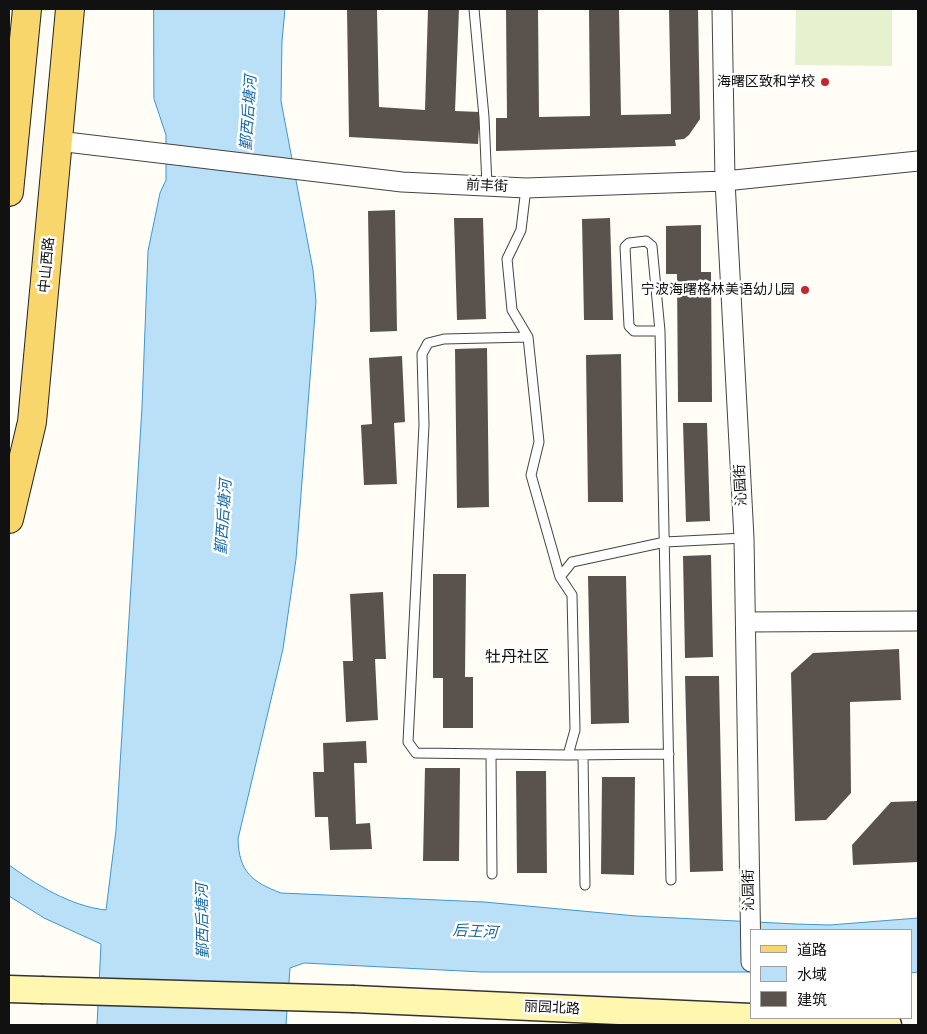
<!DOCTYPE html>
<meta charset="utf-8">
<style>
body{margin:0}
#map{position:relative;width:927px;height:1034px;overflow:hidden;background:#fffdf5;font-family:Lora,"Noto Sans SC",serif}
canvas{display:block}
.frame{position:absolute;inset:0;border:10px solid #111;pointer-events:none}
.legend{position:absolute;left:750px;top:929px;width:162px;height:90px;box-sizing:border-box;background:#fff;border:1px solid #a0a0a0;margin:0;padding:6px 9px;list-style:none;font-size:15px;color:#111}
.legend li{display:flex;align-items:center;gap:10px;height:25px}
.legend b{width:25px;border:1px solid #a0a0a0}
</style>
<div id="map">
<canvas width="927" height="1034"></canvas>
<div class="frame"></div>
<ul class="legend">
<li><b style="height:6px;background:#f9d66b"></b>道路</li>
<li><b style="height:14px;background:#b9e0f7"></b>水域</li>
<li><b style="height:14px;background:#5a524d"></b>建筑</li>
</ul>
</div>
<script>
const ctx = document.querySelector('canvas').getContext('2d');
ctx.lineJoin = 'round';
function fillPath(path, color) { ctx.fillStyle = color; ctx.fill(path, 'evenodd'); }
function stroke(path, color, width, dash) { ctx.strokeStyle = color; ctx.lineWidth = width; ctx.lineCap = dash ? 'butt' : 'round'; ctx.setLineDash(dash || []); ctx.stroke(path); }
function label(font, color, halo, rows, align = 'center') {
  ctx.font = font + ' Lora,"Noto Sans SC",serif'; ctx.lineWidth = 5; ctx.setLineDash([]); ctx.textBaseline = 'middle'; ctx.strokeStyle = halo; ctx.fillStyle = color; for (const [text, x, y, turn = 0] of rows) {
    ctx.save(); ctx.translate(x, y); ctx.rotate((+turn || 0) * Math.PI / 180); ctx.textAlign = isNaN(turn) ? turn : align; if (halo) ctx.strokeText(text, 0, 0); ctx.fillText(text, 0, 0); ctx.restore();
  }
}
fillPath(new Path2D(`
 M796,9H892V66L795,65Z`), '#e6f2cf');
const water = new Path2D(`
 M154,9H285L282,41L281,101L313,270L316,301L296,559L283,649L238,839C239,872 252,882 281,893L484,902L636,916L796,924L830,925L918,918V972L911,973V930H751V972H482L304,963L290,968L286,1025H97L101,944L44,918L9,896V865C37,885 70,906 106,910L116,830L142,407L148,251L160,193L166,180V135L154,99Z`);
fillPath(water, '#b9e0f7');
stroke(water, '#3f96cf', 1);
fillPath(new Path2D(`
 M347,9H377L379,107L425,110L428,9H459L455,111L480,112L478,144L349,137Z
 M506,9H538L539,117L590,116L589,9H619L621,115L671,114L669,9H698L700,119L689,135L684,139L675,140L676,146L496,151V118H507Z
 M395,210L397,331L370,332L368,211Z
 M454,218H483L486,319L457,320Z
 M610,218L613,320H584L582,219Z
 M701,225V272H711L712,402H678L677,274H666V226Z
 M487,348L489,507L457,508L455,349Z
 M621,354L623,502H588L586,355Z
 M402,356L405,422L394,423L397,484L364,485L361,425L372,424L369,358Z
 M683,423H707L710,521L686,522Z
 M711,555L713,657L685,658L683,556Z
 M433,574H466L465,677H473V728H443V678H433Z
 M588,576H626L629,723L591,724Z
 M383,592L386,659H375L378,720L346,722L343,661H353L350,594Z
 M899,649L901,700L850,702L851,793L826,820L795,821L791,673L813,653Z
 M685,676H719L723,871L690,872Z
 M366,741L367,763H354L356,824L370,823L372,849L330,850L328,817H315L313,772H324L323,743Z
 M425,768H460L459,861H423Z
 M516,771H546L547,873H517Z
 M602,777H635L634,875L601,874Z
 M918,801V862L853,865L852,845L891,802Z`), '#5a524d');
const lane = new Path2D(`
 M474,9L484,117L487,186
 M526,188L521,230L507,259L512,310L528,337L539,442L531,475L560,577L572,562L665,542L744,538
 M660,331H634L629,326L625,247L629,243L646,241L652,246L660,331L671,880
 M528,337L444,339L428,343L422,354L424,425L408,742L416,753L568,755L575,730L572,595L560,577
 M491,755L492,874
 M568,755L669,754
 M583,755L585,885`);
const street = new Path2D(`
 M722,9L725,181L744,538L751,962
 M58,141L402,182L526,188L725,181L918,161
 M746,622L918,621`);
const secondary = new Path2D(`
 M9,989L41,990
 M354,999L751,1017
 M772,1018L888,1025`);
const primary = new Path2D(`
 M9,192L27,9
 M9,519L32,422L70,9`);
stroke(lane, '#444', 11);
stroke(street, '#444', 21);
stroke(secondary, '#333', 29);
stroke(primary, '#222', 30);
stroke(lane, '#fff', 9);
stroke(street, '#fff', 19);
stroke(secondary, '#fff6b0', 26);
stroke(primary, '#f9d66b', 28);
const secondaryBridge = new Path2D(`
 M41,990L354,999`);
stroke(secondaryBridge, '#333', 29, []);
stroke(secondaryBridge, '#fff6b0', 26);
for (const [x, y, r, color] of [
 [825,82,5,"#c4262e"],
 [805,290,5,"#c4262e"]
]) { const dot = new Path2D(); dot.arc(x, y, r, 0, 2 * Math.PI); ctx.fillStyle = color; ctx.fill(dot); stroke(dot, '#fff', 2); }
label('14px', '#111', '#fff', [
 ["海曙区致和学校",815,82],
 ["宁波海曙格林美语幼儿园",795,290]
], 'right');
label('14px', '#111', '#fff', [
 ["前丰街",487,186,3],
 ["中山西路",47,265,-85],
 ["沁园街",741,485,-93],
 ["沁园街",749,890,-91],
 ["丽园北路",552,1008,3]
]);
label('italic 15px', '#1768a6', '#fff', [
 ["鄞西后塘河",249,113,-86],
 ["鄞西后塘河",224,517,-86],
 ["鄞西后塘河",203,921,-91],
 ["后王河",475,932,3]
]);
label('16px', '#111', '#fff', [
 ["牡丹社区",517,657]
]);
</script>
